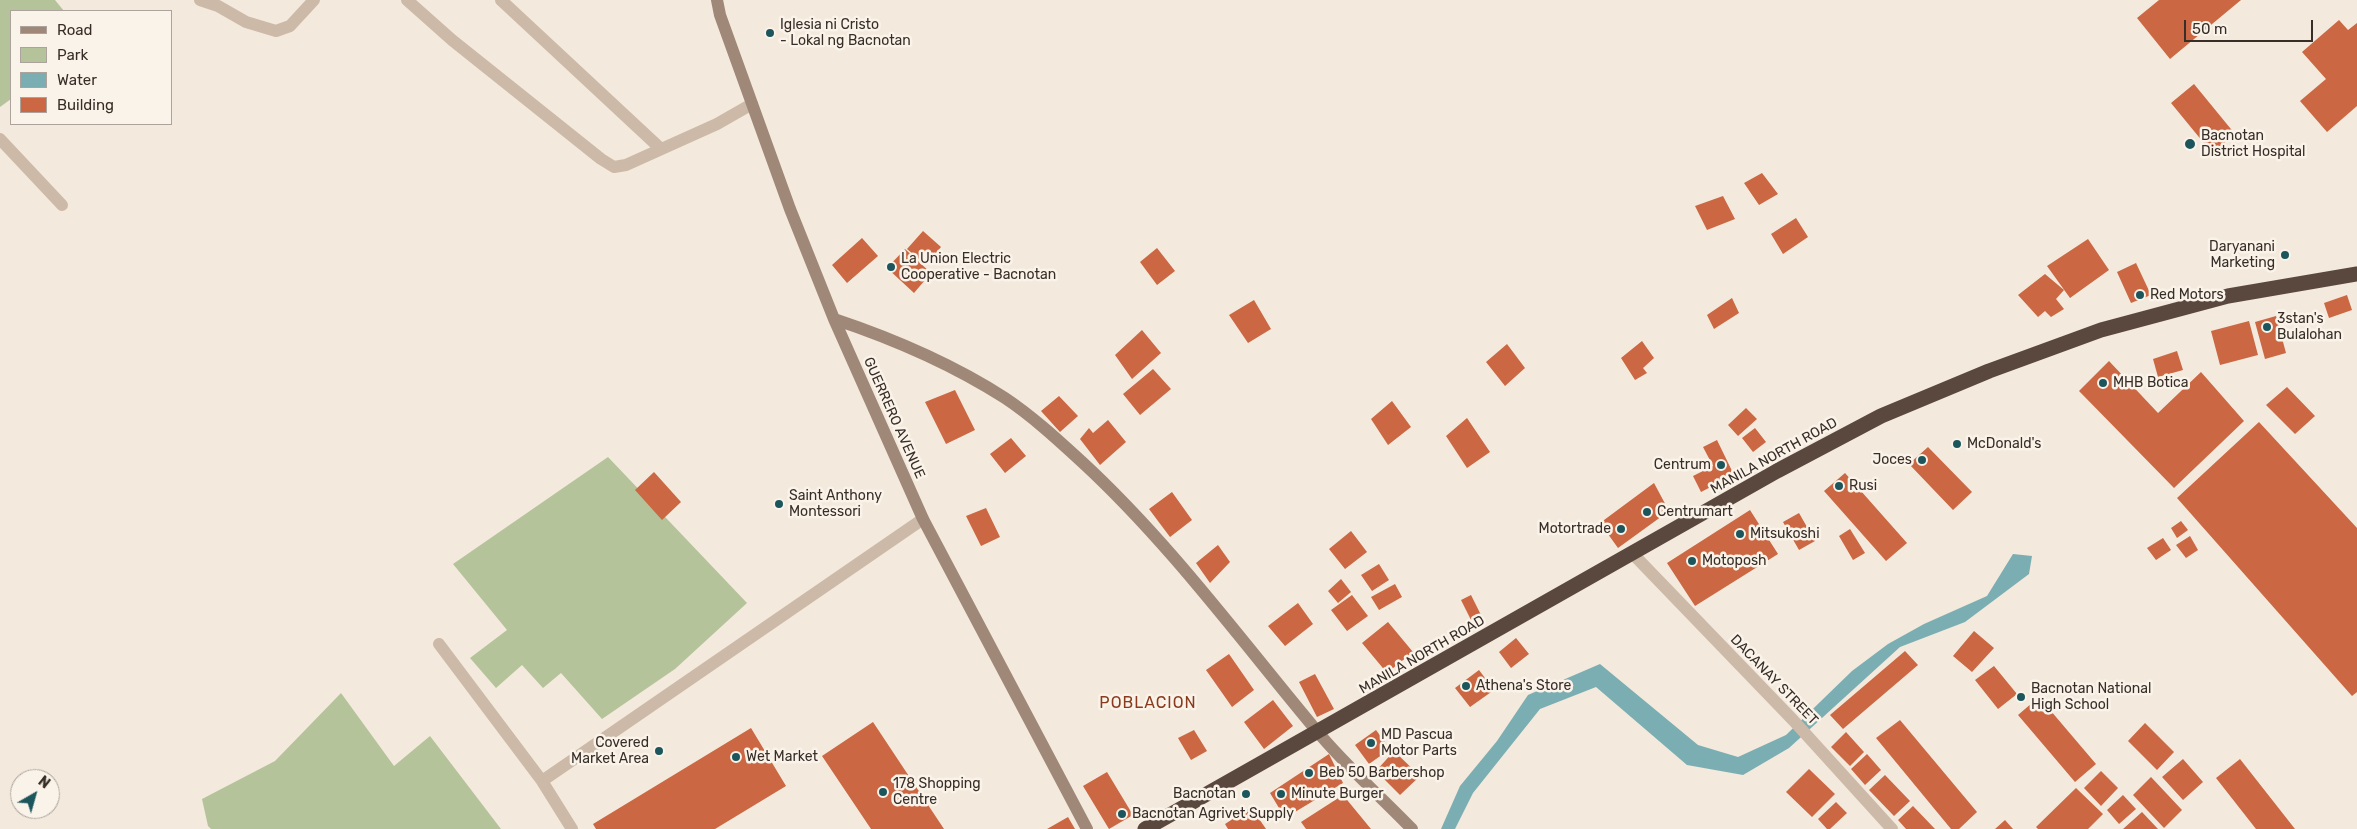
<!DOCTYPE html>
<style>
body{margin:0}
#map{position:relative;width:2357px;height:829px;overflow:hidden;background:#f3e9dc;font-family:Rubik,sans-serif}
canvas{display:block}
.legend{position:absolute;left:10px;top:10px;width:162px;height:115px;box-sizing:border-box;background:#faf3e9;border:1px solid #aca49c;margin:0;padding:6px 9px;list-style:none;font-size:15px;color:#382e28}
.legend li{display:flex;align-items:center;gap:10px;height:25px}
.legend b{width:25px;border:1px solid #aca49c}
.north{position:absolute;left:10px;top:769px;width:50px;height:50px;box-sizing:border-box;background:#faf3e9;border:1px solid #aca49c;border-radius:50%;rotate:38deg;font-size:14px;font-weight:700;line-height:20px;text-align:center;color:#382e28}
.north::after{content:'';display:block;margin:auto;width:18px;height:22px;background:#1c565c;clip-path:polygon(50% 0,100% 100%,50% 72%,0 100%)}
.scale{position:absolute;left:2184px;top:20px;width:129px;height:22px;box-sizing:border-box;border:2px solid #382e28;border-top:0;padding-left:6px;font-size:15px;line-height:18px;white-space:nowrap;color:#382e28;-webkit-text-stroke:4px #faf3e9;paint-order:stroke}
</style>
<div id="map">
<canvas width="2357" height="829"></canvas>
<ul class="legend">
<li><b style="height:6px;background:#a08878"></b>Road</li>
<li><b style="height:14px;background:#b5c39b"></b>Park</li>
<li><b style="height:14px;background:#7aaeb2"></b>Water</li>
<li><b style="height:14px;background:#cb6742"></b>Building</li>
</ul>
<div class="north">N</div>
<div class="scale">50 m</div>
</div>
<script>
const ctx = document.querySelector('canvas').getContext('2d');
ctx.lineJoin = 'round';
function fillPath(path, color) { ctx.fillStyle = color; ctx.fill(path, 'evenodd'); }
function stroke(path, color, width, dash) { ctx.strokeStyle = color; ctx.lineWidth = width; ctx.lineCap = dash ? 'butt' : 'round'; ctx.setLineDash(dash || []); ctx.stroke(path); }
function label(font, color, halo, rows, align = 'center') {
  ctx.font = font + ' Rubik,sans-serif'; ctx.lineWidth = 5; ctx.setLineDash([]); ctx.textBaseline = 'middle'; ctx.strokeStyle = halo; ctx.fillStyle = color; for (const [text, x, y, turn = 0] of rows) {
    ctx.save(); ctx.translate(x, y); ctx.rotate((+turn || 0) * Math.PI / 180); ctx.textAlign = isNaN(turn) ? turn : align; if (halo) ctx.strokeText(text, 0, 0); ctx.fillText(text, 0, 0); ctx.restore();
  }
}
fillPath(new Path2D(`
 M0,0H55L64,11H11V99L0,107Z
 M608,457L747,603L675,669L602,719L561,673L543,688L522,665L496,688L470,658L507,630L453,564Z
 M341,693L394,766L430,736L501,829H211L208,826L202,799L275,761Z`), '#b5c39b');
fillPath(new Path2D(`
 M2013,554L2032,556L2029,574L1965,622L1900,647L1789,748L1743,775L1687,765L1596,687L1540,709L1473,793L1455,829H1441L1460,786L1497,741L1528,695L1600,664L1698,745L1738,757L1786,735L1852,671L1888,644L1924,624L1987,596Z`), '#7aaeb2');
fillPath(new Path2D(`
 M2159,0H2241L2170,59L2137,18Z
 M2339,20L2348,30L2357,23V106L2327,132L2300,101L2326,79L2302,52Z
 M2194,84L2235,134L2212,153L2171,103Z
 M1762,173L1778,194L1759,205L1744,183Z
 M1723,196L1735,219L1707,230L1695,206Z
 M1796,218L1808,237L1783,254L1771,234Z
 M923,231L941,247L926,265L907,249Z
 M862,238L878,256L847,283L832,265Z
 M2088,239L2109,270L2070,298L2047,266Z
 M1157,248L1175,271L1157,285L1140,262Z
 M905,249L931,273L914,293L887,268Z
 M2136,263L2151,295L2131,303L2117,272Z
 M2045,274L2064,290L2056,299L2064,309L2051,317L2045,311L2038,317L2018,295Z
 M2347,295L2352,310L2329,318L2324,303Z
 M1732,298L1739,313L1714,329L1707,315Z
 M1254,300L1271,329L1248,343L1229,315Z
 M2276,316L2286,353L2265,359L2255,322Z
 M2249,321L2258,355L2220,365L2211,331Z
 M1142,330L1161,353L1132,379L1115,355Z
 M1642,341L1654,358L1643,368L1647,373L1635,380L1621,358Z
 M1507,344L1525,368L1505,386L1486,362Z
 M2177,351L2183,370L2158,377L2153,359Z
 M2109,361L2158,413L2201,372L2244,421L2174,488L2079,391Z
 M1153,369L1171,389L1140,415L1123,394Z
 M2287,387L2315,416L2295,434L2266,405Z
 M955,390L975,430L946,444L925,402Z
 M1059,396L1078,416L1060,432L1041,411Z
 M1392,401L1411,427L1388,445L1371,419Z
 M1746,408L1757,419L1738,436L1728,425Z
 M1467,418L1490,452L1467,468L1446,436Z
 M1108,420L1126,442L1100,465L1080,439L1089,428L1093,433Z
 M2259,422L2357,528V692L2352,696L2177,498Z
 M1755,428L1766,442L1753,452L1742,438Z
 M1011,438L1026,456L1005,473L990,454Z
 M1717,440L1734,475L1701,492L1693,476L1713,466L1703,447Z
 M1928,447L1972,492L1953,510L1909,464Z
 M654,472L681,502L662,520L635,490Z
 M1845,473L1907,543L1886,561L1824,491Z
 M1654,483L1669,511L1618,548L1600,523Z
 M1172,492L1192,520L1170,537L1149,509Z
 M986,508L1000,537L981,546L966,516Z
 M1750,510L1778,554L1695,606L1667,563Z
 M1799,513L1815,541L1799,550L1783,522Z
 M2181,521L2188,530L2177,538L2171,528Z
 M1850,529L1865,553L1853,560L1839,536Z
 M1351,531L1367,552L1345,569L1329,549Z
 M2190,536L2198,550L2186,558L2176,545Z
 M2163,538L2171,550L2156,560L2147,548Z
 M1218,545L1230,562L1210,583L1196,563Z
 M1379,564L1389,580L1372,591L1361,575Z
 M1341,579L1351,592L1338,603L1328,591Z
 M1395,584L1402,597L1379,610L1371,597Z
 M1352,595L1368,616L1347,631L1331,610Z
 M1471,595L1481,615L1471,620L1461,600Z
 M1298,603L1313,624L1285,646L1268,626Z
 M1388,622L1413,652L1387,673L1362,643Z
 M1974,631L1994,648L1972,672L1953,656Z
 M1516,638L1529,654L1511,668L1499,652Z
 M1905,651L1918,665L1843,729L1830,715Z
 M1229,654L1254,690L1232,707L1206,670Z
 M1994,666L2017,694L1998,709L1975,680Z
 M1479,670L1494,690L1470,707L1455,688Z
 M1315,674L1334,709L1317,717L1299,682Z
 M2039,697L2096,764L2075,782L2018,715Z
 M1273,700L1293,726L1264,749L1244,722Z
 M1900,720L1977,812L1959,829H1951L1876,738Z
 M873,722L944,829H871L822,756Z
 M2145,723L2174,752L2157,770L2128,741Z
 M751,728L786,786L715,829H596L593,824Z
 M1194,730L1207,751L1191,760L1178,738Z
 M1376,730L1390,749L1369,764L1355,745Z
 M1846,732L1864,752L1850,766L1831,747Z
 M1394,751L1420,776L1400,795L1376,771Z
 M1329,754L1343,783L1285,818L1270,793Z
 M1867,754L1881,770L1865,785L1851,769Z
 M2183,759L2203,782L2183,800L2162,777Z
 M2240,759L2295,829H2256L2216,778Z
 M1809,769L1835,794L1812,817L1786,792Z
 M2101,771L2118,788L2101,806L2084,788Z
 M1107,772L1133,815L1109,829L1083,786Z
 M1885,775L1910,801L1894,816L1869,790Z
 M2151,777L2182,810L2164,828L2133,795Z
 M2076,788L2103,814L2088,829H2038L2036,827Z
 M1343,795L1371,829H1306L1301,822Z
 M2123,795L2136,809L2119,824L2107,810Z
 M1836,802L1847,813L1830,829H1827L1818,819Z
 M1913,806L1935,829H1906L1898,820Z
 M1251,807L1266,829H1228L1225,824Z
 M2142,812L2158,829H2123Z
 M1068,817L1075,829H1047Z
 M2005,820L2013,829H1995Z`), '#cb6742');
stroke(new Path2D(`
 M200,0L218,6L246,22L276,31L290,26L314,0
 M407,0L452,40L601,159L614,167L626,165L717,124L752,104
 M501,0L661,149
 M0,139L62,205
 M1633,554L1793,720L1892,829
 M439,644L542,781L572,829
 M542,781L923,519`), '#ccb9a7', 12);
stroke(new Path2D(`
 M717,0L720,15L790,209L834,319L923,519L1087,829
 M834,319C894,339 952,364 1005,398C1032,416 1057,439 1081,461C1169,542 1240,639 1316,730C1345,765 1380,796 1412,829`), '#a08878', 12);
stroke(new Path2D(`
 M1145,829L1777,471L1881,416L1989,371L2101,330L2228,296L2357,274`), '#5a483f', 15);
for (const [x, y, r, color] of [
 [770,33,5,"#1c565c"],
 [2190,144,6,"#1c565c"],
 [2285,255,5,"#1c565c"],
 [891,267,5,"#1c565c"],
 [2140,295,5,"#1c565c"],
 [2267,327,5,"#1c565c"],
 [2103,383,5,"#1c565c"],
 [1957,444,5,"#1c565c"],
 [1922,460,5,"#1c565c"],
 [1721,465,5,"#1c565c"],
 [1839,486,5,"#1c565c"],
 [779,504,5,"#1c565c"],
 [1647,512,5,"#1c565c"],
 [1621,529,5,"#1c565c"],
 [1740,534,5,"#1c565c"],
 [1692,561,5,"#1c565c"],
 [1466,686,5,"#1c565c"],
 [2021,697,5,"#1c565c"],
 [1371,743,5,"#1c565c"],
 [659,751,5,"#1c565c"],
 [736,757,5,"#1c565c"],
 [1309,773,5,"#1c565c"],
 [883,792,5,"#1c565c"],
 [1246,794,5,"#1c565c"],
 [1281,794,5,"#1c565c"],
 [1122,814,5,"#1c565c"]
]) { const dot = new Path2D(); dot.arc(x, y, r, 0, 2 * Math.PI); ctx.fillStyle = color; ctx.fill(dot); stroke(dot, '#faf3e9', 2); }
label('14px', '#382e28', '#faf3e9', [
 ["Iglesia ni Cristo",780,25],
 ["- Lokal ng Bacnotan",780,41],
 ["Bacnotan",2201,136],
 ["District Hospital",2201,152],
 ["Daryanani",2275,247,"right"],
 ["Marketing",2275,263,"right"],
 ["La Union Electric",901,259],
 ["Cooperative - Bacnotan",901,275],
 ["Red Motors",2150,295],
 ["3stan's",2277,319],
 ["Bulalohan",2277,335],
 ["MHB Botica",2113,383],
 ["McDonald's",1967,444],
 ["Joces",1912,460,"right"],
 ["Centrum",1711,465,"right"],
 ["Rusi",1849,486],
 ["Saint Anthony",789,496],
 ["Montessori",789,512],
 ["Centrumart",1657,512],
 ["Motortrade",1611,529,"right"],
 ["Mitsukoshi",1750,534],
 ["Motoposh",1702,561],
 ["Athena's Store",1476,686],
 ["Bacnotan National",2031,689],
 ["High School",2031,705],
 ["MD Pascua",1381,735],
 ["Motor Parts",1381,751],
 ["Covered",649,743,"right"],
 ["Market Area",649,759,"right"],
 ["Wet Market",746,757],
 ["Beb 50 Barbershop",1319,773],
 ["178 Shopping",893,784],
 ["Centre",893,800],
 ["Bacnotan",1236,794,"right"],
 ["Minute Burger",1291,794],
 ["Bacnotan Agrivet Supply",1132,814]
], 'left');
label('14px', '#382e28', '#faf3e9', [
 ["GUERRERO AVENUE",894,418,66],
 ["MANILA NORTH ROAD",1774,456,-29],
 ["MANILA NORTH ROAD",1422,655,-30],
 ["DACANAY STREET",1774,680,46]
]);
ctx.letterSpacing = '1px';
label('16px', '#8b3b1d', '#faf3e9', [
 ["POBLACION",1148,703]
]);
ctx.letterSpacing = '0px';
</script>
